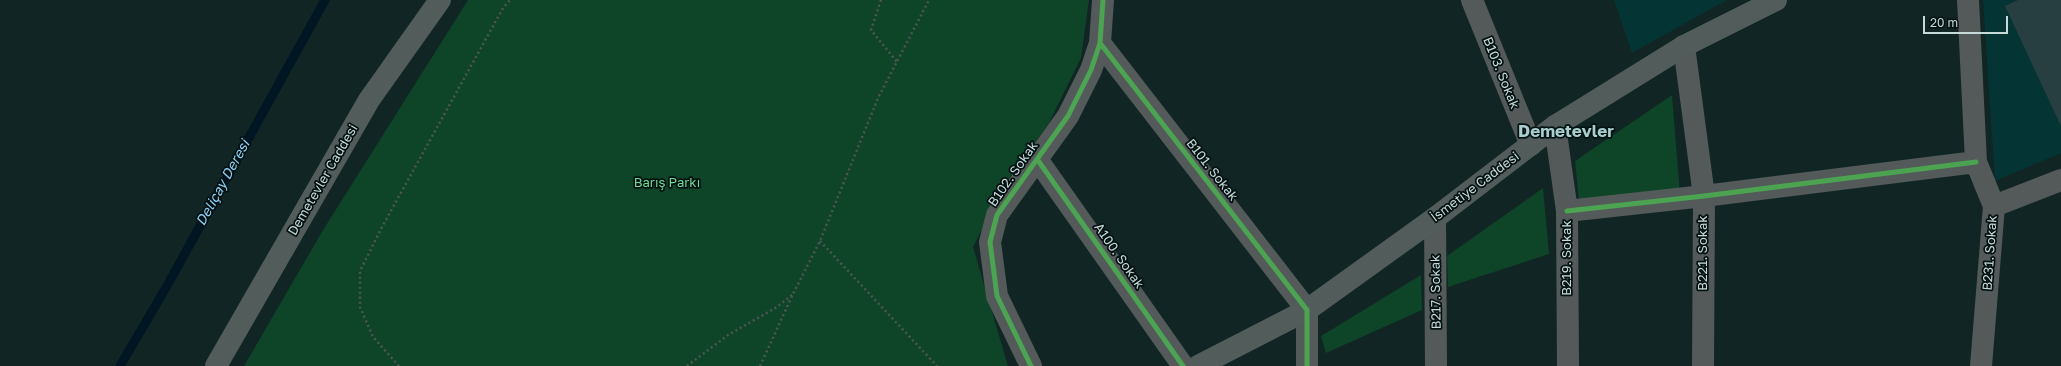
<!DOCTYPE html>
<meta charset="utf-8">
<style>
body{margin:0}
#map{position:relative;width:2061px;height:366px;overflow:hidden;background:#102524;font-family:"Golos Text",sans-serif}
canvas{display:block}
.scale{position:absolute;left:1923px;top:16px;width:85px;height:18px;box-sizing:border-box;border:2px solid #c7dad9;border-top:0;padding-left:5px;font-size:12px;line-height:14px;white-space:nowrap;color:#c7dad9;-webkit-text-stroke:3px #051212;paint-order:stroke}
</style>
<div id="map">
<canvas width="2061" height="366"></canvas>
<div class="scale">20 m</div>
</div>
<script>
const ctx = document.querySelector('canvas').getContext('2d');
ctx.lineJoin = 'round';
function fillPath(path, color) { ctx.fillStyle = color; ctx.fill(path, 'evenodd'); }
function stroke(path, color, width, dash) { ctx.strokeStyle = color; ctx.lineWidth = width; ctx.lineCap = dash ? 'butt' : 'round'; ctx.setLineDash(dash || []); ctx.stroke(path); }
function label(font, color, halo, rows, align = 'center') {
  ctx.font = font + ' "Golos Text",sans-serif'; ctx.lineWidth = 3.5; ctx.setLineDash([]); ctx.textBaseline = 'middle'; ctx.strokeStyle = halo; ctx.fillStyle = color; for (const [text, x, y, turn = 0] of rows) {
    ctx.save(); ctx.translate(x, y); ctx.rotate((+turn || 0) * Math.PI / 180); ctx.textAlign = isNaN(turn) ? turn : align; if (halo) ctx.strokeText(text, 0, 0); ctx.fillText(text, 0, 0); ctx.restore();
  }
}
fillPath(new Path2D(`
 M1614,0H1727L1632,53Z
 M1983,0H2061V153L1995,181Z`), '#043534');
fillPath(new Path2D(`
 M468,0H1089L1081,58L1049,123L1005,184L973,247L1008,366H244L323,230Z
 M1672,95L1680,194L1579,202L1575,161Z
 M1543,188L1549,254L1448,287L1447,256Z
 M1421,275L1422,310L1326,353L1321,336Z`), '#0e4427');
stroke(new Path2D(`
 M120,366L168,284L325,0`), '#011623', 9);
fillPath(new Path2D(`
 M2018,0H2061V126L2005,6Z`), '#283f41');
stroke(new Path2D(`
 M881,0L871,30L897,62
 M820,241L937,366
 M399,366L373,337L360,307V271L382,227L503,8L510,0
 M687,366L728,335L777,307L792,295
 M760,366L793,294L820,241L878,98L929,0`), '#4d5655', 2.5, [2, 3]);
stroke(new Path2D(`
 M1472,0L1531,145
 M1968,0L1976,162L1994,206L1981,366
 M1100,43L1307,310V366
 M1684,46L1704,196L1703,366
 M1555,126L1567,211L1568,366
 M1037,159L1183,366
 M1994,206L2061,180
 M1567,211L1704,196L1976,162
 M1435,218L1436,366
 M1031,366L997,296L990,242L997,215L1068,116L1091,70L1100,43L1103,0`), '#535a59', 22);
stroke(new Path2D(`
 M216,366L369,100L440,0
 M1198,366L1307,310L1435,218L1555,126L1684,46L1776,0`), '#525c5b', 22);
stroke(new Path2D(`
 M1100,43L1307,310V366
 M1037,159L1183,366
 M1567,211L1704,196L1976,162
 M1031,366L997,296L990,242L997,215L1068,116L1091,70L1100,43L1103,0`), '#4ca352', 5);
label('13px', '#c7dad9', '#051212', [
 ["B103. Sokak",1501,73,68],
 ["B101. Sokak",1212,170,52],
 ["B102. Sokak",1013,174,-55],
 ["Demetevler Caddesi",323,180,-60],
 ["İsmetiye Caddesi",1475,187,-37],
 ["B221. Sokak",1703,253,-90],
 ["B231. Sokak",1990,253,-86],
 ["A100. Sokak",1119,256,55],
 ["B219. Sokak",1567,258,-90],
 ["B217. Sokak",1436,292,-91]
]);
label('13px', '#6edb96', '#051212', [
 ["Barış Parkı",667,183]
]);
label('italic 14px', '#8dcff4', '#051212', [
 ["Deliçay Deresi",223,183,-61]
]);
label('bold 17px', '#a8cecd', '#051212', [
 ["Demetevler",1566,132]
]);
</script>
